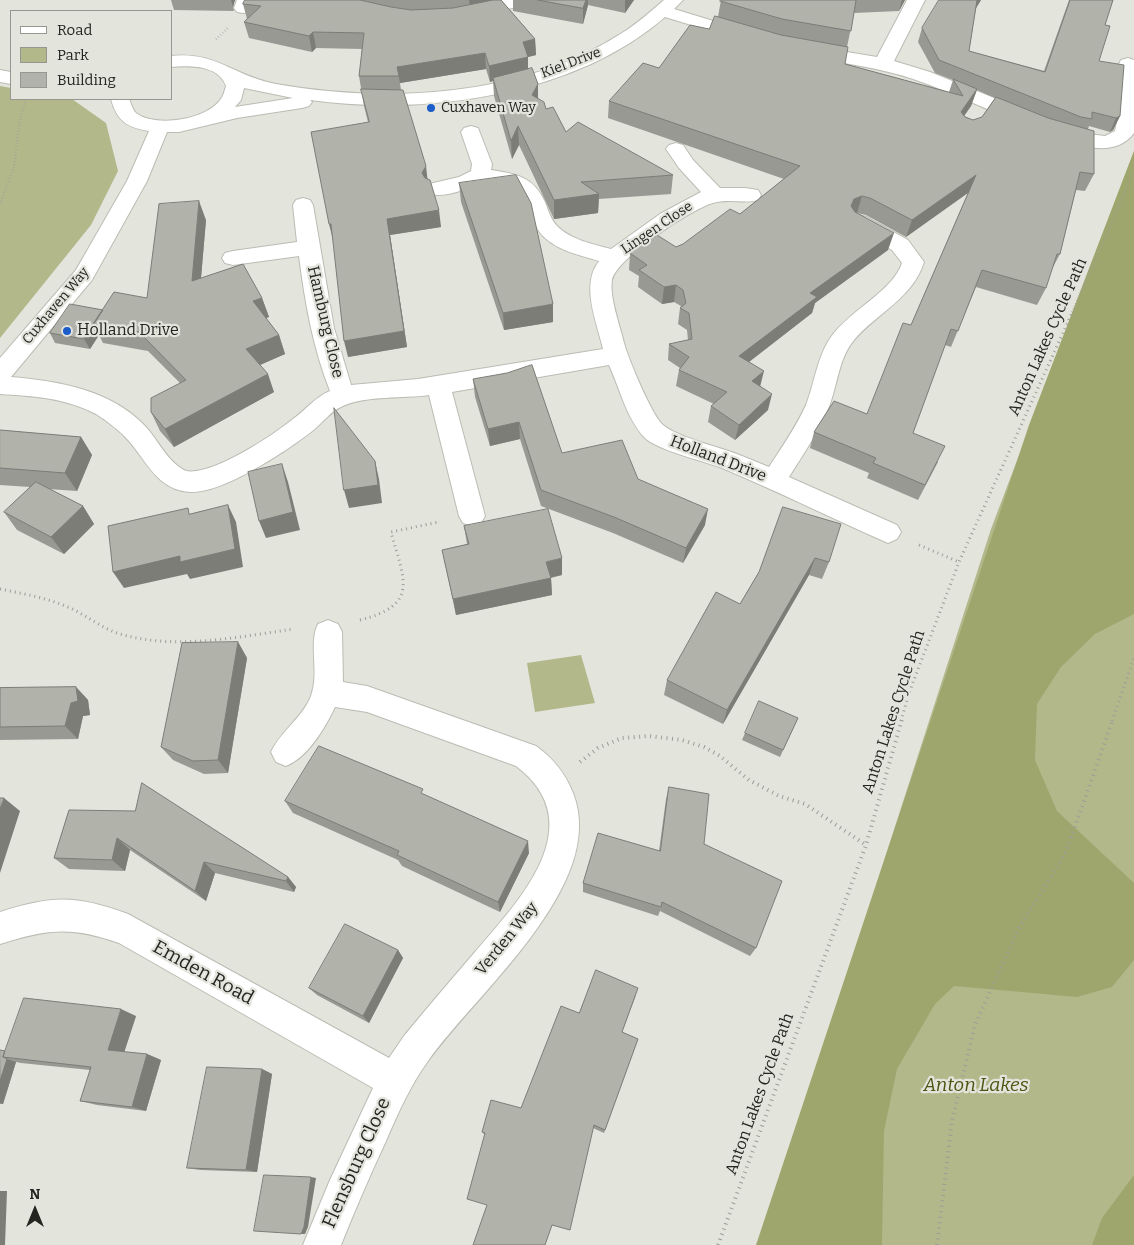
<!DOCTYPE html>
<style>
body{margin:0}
#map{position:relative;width:1134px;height:1245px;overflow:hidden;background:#e3e4dc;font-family:Bitter,serif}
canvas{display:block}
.legend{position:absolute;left:10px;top:10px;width:162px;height:90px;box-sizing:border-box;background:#e3e4dc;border:1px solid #979791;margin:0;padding:6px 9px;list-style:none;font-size:15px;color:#242421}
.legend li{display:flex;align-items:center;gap:10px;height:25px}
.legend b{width:25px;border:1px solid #979791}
.north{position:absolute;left:10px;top:1185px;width:50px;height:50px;-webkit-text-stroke:4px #e3e4dc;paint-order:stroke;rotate:0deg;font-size:14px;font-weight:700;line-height:20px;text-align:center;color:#242421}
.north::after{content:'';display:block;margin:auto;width:18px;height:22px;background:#242421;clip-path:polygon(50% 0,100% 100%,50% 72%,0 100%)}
</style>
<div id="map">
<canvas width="1134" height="1245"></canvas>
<ul class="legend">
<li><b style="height:6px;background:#fff"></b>Road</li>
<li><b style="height:14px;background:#b3b88b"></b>Park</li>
<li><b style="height:14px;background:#b1b2aa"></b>Building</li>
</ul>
<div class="north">N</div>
</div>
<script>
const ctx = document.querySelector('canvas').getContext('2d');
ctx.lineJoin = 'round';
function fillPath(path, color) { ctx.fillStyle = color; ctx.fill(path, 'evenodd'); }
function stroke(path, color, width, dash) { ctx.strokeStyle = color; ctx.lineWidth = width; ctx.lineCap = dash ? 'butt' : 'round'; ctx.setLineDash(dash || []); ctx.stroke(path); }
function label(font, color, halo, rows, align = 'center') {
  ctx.font = font + ' Bitter,serif'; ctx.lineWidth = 4.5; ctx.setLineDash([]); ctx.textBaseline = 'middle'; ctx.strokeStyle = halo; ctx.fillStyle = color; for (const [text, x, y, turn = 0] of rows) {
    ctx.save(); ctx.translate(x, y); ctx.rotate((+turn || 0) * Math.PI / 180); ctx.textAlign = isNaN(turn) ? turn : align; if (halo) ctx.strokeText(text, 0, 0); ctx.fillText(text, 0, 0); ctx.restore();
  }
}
fillPath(new Path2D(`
 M0,86L11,88V99H72L106,123L118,171L91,225L0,338Z
 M1134,151V1245H760L991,529Z
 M581,655L595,703L535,712L527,663Z`), '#b3b88b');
fillPath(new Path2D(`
 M1134,151V614L1095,634L1061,667L1037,704L1035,760L1057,811L1134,883V960L1112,987L1077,997L954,986L935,1004L897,1069L884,1131L882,1245H756L1029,425Z
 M1134,1175V1245H1092L1102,1218Z`), '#9fa66d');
const minor = new Path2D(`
 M237,0H255L249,12L243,13L237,12L234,8Z
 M502,0H531L528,4L468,19L462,18L459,14L462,10Z
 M664,0H683L674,9L753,33L756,37L753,41L747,42L665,17C574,96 426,116 310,100L312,102L309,106L302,108L237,118L179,132H167L147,181L92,280L11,377C59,381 111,390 145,426C159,441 167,462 186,471C212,476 272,436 293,419C306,410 315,397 330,391C313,348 305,303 299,256L233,265L225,263L222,258L225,253L233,251L297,242L293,205L296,200L303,198L310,200L313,205L334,328L351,385L418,379L603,349C597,322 580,285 599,261C580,255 558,251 543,236C530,223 529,197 513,188C504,183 493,183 483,181C469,189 445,198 429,194L426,189L429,184L459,177L471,171L472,164L461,132L464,128L471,126L478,128L492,164L491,170C516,174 533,176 545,202C548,210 551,220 557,226C571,240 593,244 611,249L660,214L701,192L679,168L666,149L669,145L676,143L683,145L693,160L720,188H745L758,190L761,195L758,200C744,204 728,198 713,203C691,209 616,259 612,280C609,296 620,326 624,343C628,358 652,416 663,425C677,437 719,447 737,454C748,458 758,463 769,467C782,447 796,427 806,405C815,382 817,357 831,337C850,310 893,291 902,263L892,250L852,227L849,222L852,217L859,215L866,217L908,240L924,262C913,298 877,313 854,340C839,358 838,382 830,404C820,430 804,453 789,477L897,525L901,532L897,539L888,543L879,539C827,516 775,490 722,468C704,461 656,450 644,437C626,417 620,389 609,365L452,392L485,516L481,523L472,526L463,523L459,516L429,395C403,399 367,395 343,406C330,411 322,424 311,432C285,452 222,494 190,492C157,490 147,461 128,440C119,430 107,421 96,414C66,398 33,396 0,394V358L76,270L127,181L149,131C126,127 117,121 111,99H129C131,103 132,109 136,113C155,128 210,120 222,97C224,94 225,89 226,86C219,65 189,65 171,67V56C216,51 235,77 276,84C390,104 522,97 622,33C637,24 650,12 664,0ZM244,88L293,98L235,107L241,100Z
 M907,0H925L894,61L930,72L1080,133L1105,136L1115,131L1121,104L1119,64L1121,60L1128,58L1134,60V133C1125,145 1112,149 1097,148C1072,147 1048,135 1025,126C989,110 953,93 916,80C880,67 842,64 805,55L802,51L805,47L811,46L877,57Z
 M0,70L11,72V84L0,82Z
 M328,620L338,624L342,632L343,682L367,686L536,746C554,759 565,773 573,793C609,884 476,993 428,1061C410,1086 398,1113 386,1141C370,1175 355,1210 341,1245H303L330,1180L373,1088L119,943C72,926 47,929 0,944V912C53,895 76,895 128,914L389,1058L404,1036C427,1008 451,980 475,952C519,901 593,824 516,766L367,712L335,707C325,728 308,757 286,766L276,762L271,752C281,731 303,717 311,696C320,672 308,644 318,624Z`);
stroke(minor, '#bbbcb4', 2);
stroke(new Path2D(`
 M216,39L228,28
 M0,204L14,167L20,119L26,99
 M1071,315L1134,171`), '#9d9d97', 2.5, [0.5, 2.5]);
stroke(new Path2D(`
 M919,545L959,562
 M0,589C24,594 48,598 70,608C86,615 100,627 117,633C173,651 237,637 294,629
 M360,620C420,605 404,580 391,532L439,522
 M901,721L909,693L959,562L1072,313
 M1112,721L1134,658`), '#9d9d97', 3, [1, 4]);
stroke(new Path2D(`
 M580,762L598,748L622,738L649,736L682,740L704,747L720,756L749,780L779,796L805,804L866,845
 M718,1245L866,845L902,719
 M937,1245L952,1121L975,1025L1019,928L1066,852L1113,719`), '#9d9d97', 4, [1, 4.5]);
fillPath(minor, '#fff');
fillPath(new Path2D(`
 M171,0H235L233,7L234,11L174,10Z
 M245,0H501L535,39L536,55L528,57V69L538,84V99L546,109L566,132L673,175L671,194L599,199L598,213L554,219L519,145L512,159L494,96L493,81L490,82L486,69L400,83L401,90L441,227L390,235L407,347L348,357L368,122L364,106L359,76L362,49L316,48L312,52L249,38L244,22L247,19L243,4Z
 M513,0H634L625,13L588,5L583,24L513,11Z
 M721,0H905L899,11L854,13L847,47L845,64L949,92L953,80L935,73L918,42L922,28L981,0L976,8L969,51L1044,71L1069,0H1113L1105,25L1099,61L1120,116L1113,130L1110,132L1089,126L1088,129L1094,174L1085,191L1076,190L1060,254L1051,271L1046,288L1037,305L976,287L951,347L945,345L913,433L938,462L918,500L867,478L869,473L810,448L814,432L867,414L911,325L968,193L906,237L866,215L857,213L888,250L815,303L812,313L749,362L760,387L768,410L735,440L708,422L711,406L714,404L676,386L679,370L680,368L668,360L669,344L688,340L687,330L678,324L680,308L681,306L674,302L662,304L638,287L639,276L629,270L630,253L676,247L683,244L740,214L784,179L608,118L609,101L659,68L709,29L718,17ZM977,90L995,98L982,117L973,120L964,116L971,106Z
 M459,183L553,322L504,330L461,202Z
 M206,220L201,278L262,298L269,317L266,318L279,335L285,354L260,365L274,392L174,447L160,431L151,412L180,383L148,351L103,343L99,335L90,349L55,343L50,333L103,310L147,298Z
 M473,379L562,453L638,479L705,525L683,563L613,533L541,506L520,439L490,446L475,397Z
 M0,430L81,437L92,455L77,491L48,489L83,506L94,524L64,554L17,530L4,512L30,487L0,485Z
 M783,507L829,562L822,579L809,575L723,724L664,695L667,680L740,604L759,572Z
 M464,526L562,575L551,578L552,595L456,615L442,550L467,544Z
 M238,642L247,658L228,773L204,774L173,760L161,747Z
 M76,687L88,700L90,715L83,716L78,739L0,740V688Z
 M798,718L780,757L742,740L745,733Z
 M669,787L704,844L756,948L750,956L660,911L658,916L583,892V883L659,851L666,799Z
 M425,795L529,853L500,912L402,866L398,860L293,813L285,801Z
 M69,810L288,877L296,887L294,892L215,873L206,901L130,850L125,871L69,869L54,858Z
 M398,950L403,958L369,1023L317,995L309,988Z
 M636,995L622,1032L638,1039L604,1133L593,1128L487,1205L485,1135L482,1132L521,1108L579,1013Z
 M136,1016L124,1052L147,1054L161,1060L146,1111L97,1105L80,1101L90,1070L21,1063L16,1062L3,1104H0V1050L5,1051Z
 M262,1069L272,1074L257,1172L200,1170L187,1168Z`), '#989992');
fillPath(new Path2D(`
 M231,0H235L233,7Z
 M469,0H498L470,7Z
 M586,0H588V5L583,24V8Z
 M625,0H634L625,13Z
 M902,0H905L899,11Z
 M977,0H981L973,13Z
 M313,32L316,48L312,52L309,36Z
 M535,39L536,55L528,57V73L493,78V81L490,82L489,66L523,42Z
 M485,53L486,69L400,83L397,67Z
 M538,84V102L532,95Z
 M977,89L971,106L955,129L961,112Z
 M1120,116L1113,130L1110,132L1116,118Z
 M518,126L519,145L512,159L511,141Z
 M426,166L428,183L422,173Z
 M976,175L969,192L906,237L912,220Z
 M599,194L598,213L554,219V200Z
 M862,196L857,213L846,223L851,206L854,199Z
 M199,201L206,220L199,301L192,281Z
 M439,210L441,227L390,235L407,347L348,357L344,341L387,219Z
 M329,224H331L333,240Z
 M894,233L888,250L815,303L812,313L736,372L739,356L810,293Z
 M676,285L674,302L662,304L664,287Z
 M262,298L269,317L260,320L253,301Z
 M553,304V322L504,330L503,313Z
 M94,325L99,335L90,349L84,339Z
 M279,335L285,354L253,368L246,349Z
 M764,371L760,387L752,381Z
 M268,374L274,392L174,447L165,429Z
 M772,394L768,410L735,440L739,425Z
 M519,422L520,439L490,446L488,429Z
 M81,437L92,455L77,491L65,473Z
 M375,461L379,479L382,503L349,508L344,490Z
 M282,464L288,482L300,530L266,538L259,521Z
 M228,505L236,522L243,567L190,579L187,574L124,588L113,572Z
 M83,506L94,524L64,554L51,537Z
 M708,509L705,525L683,563L686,548Z
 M562,558V575L547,578L546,562Z
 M815,558L809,575L723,724L727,710Z
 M551,578L552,595L456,615L453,599Z
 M238,642L247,658L228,773L218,760Z
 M76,687L88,700L90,715L83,716L78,739L65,726L71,703Z
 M4,798L20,811L0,873V809Z
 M117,838L130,850L125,871L112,860Z
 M528,841L529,853L500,912L498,902Z
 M204,862L215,873L206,901L195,891Z
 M288,877L296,887L294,892L286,881Z
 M398,950L403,958L369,1023L363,1016Z
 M121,1009L136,1016L123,1056L108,1050Z
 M147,1054L161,1060L146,1111L132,1107Z
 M7,1059L16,1062L3,1104L0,1103V1081Z
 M262,1069L272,1074L257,1172L246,1170Z
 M311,1177L316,1178L308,1227L305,1234H301Z
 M0,1191H7L5,1245H0Z`), '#7c7d77');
const building = new Path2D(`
 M245,0H360L391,7L411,10L453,8L493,0H501L535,39L523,42L528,57L489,66L485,53L397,67L399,76H359L364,33L313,32L309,36L244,22L261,6L243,4Z
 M538,0H586L583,8Z
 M721,0H856L851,31L782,19L720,1Z
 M939,0H977L969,51L1045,72L1070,0H1113L1105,25L1110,26L1099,61L1124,65L1120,116L1116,118L1092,112V119L1081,117L939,60L922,28Z
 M715,16L781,35L848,47L845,64L963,96L953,79L977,89L961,112L965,117L973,120L982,117L996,97L1048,118L1094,131V174L1080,172L1060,254H1057L1046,288L982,270L958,331L951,329L913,433L945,446L925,485L873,463L876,458L814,432L834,401L867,414L903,323L911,325L976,175L912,220L870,198L862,196L854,199L851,206L855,212L894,233L810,293L817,297L739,356L764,371L752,381L772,394L739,425L711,406L727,392L679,370L689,357L669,344L692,339L689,313L680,308L686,303L683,290L676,285L664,287L639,270L647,265L630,253L657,235L676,247L683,244L730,209L740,214L800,166L609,101L643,63L659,68L690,25L709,29Z
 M532,68L538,84L532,95L544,102L546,109L553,107L566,132L578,122L673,175L581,182L599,194L554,200L518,126L511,141L493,78Z
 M361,89L403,90L426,166L422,173L425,178L430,180L439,210L387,219L404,331L344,341L331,224H329L311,132L369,122Z
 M516,175L531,203L553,304L503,313L459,183Z
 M199,201L192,281L243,264L262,298L253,301L279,335L246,349L268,374L165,429L151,412V398L186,380L139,332L93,324L114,292L147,298L159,204Z
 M70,304L103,310L84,339L50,333Z
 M532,365L562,453L622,440L638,479L708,509L686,548L614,517L541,490L519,422L488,429L473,379L507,373Z
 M334,408L375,461L378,485L344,490Z
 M0,430L81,437L65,473L0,468Z
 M282,464L293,512L259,521L248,472Z
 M36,482L83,506L51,537L4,512Z
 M228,505L235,549L180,562V556L113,572L108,526L188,508L189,514Z
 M783,507L841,524L829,562L815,558L727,710L667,680L716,592L740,604L759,572Z
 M548,509L562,558L546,562L551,578L453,599L442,550L469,544L464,526Z
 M238,642L218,760L193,761L161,747L182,643Z
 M76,687L78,701L71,703L65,726L0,727V688Z
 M759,701L798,718L783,750L745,733Z
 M319,746L423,789L421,793L528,841L498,902L397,855L399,851L285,801Z
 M142,783L288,877L286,881L204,862L195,891L117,838L112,860L54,858L69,810L135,811Z
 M669,787L709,794L704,844L782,881L756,948L662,902L661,907L583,883L598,833L660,851Z
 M0,798H4L0,809Z
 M345,924L398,950L363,1016L309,988Z
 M596,970L638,988L622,1032L638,1039L605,1130L594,1125L570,1230L552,1225L545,1245H473L487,1205L467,1199L485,1133L482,1132L491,1100L521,1108L561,1006L579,1013Z
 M24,998L121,1009L108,1050L147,1054L132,1107L80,1101L91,1067L3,1057Z
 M0,1050L5,1051L3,1057L7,1059L0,1081Z
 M207,1067L262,1069L246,1170L187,1168Z
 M264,1175L311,1177L304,1227L301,1234L254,1231Z`);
fillPath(building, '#b1b2aa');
stroke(building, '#7c7d77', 1);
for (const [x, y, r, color] of [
 [431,108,5,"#1c5dc9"],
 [67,331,5,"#1c5dc9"]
]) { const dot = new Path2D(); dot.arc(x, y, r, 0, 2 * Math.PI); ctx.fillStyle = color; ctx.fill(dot); stroke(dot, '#e3e4dc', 2); }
label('14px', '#242421', '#e3e4dc', [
 ["Kiel Drive",571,63,-21],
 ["Lingen Close",657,228,-34],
 ["Cuxhaven Way",56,306,-50]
]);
label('14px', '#242421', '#e3e4dc', [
 ["Cuxhaven Way",441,108]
], 'left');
label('16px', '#242421', '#e3e4dc', [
 ["Hamburg Close",325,322,77],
 ["Anton Lakes Cycle Path",1048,337,-66],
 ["Holland Drive",718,459,21],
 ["Anton Lakes Cycle Path",894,712,-72],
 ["Verden Way",507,939,-51],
 ["Anton Lakes Cycle Path",760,1094,-70]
]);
label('16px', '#242421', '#e3e4dc', [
 ["Holland Drive",77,331]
], 'left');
label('19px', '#242421', '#e3e4dc', [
 ["Emden Road",203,973,29],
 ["Flensburg Close",357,1163,-66]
]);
label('italic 19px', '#4e5310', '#e3e4dc', [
 ["Anton Lakes",976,1086]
]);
</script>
